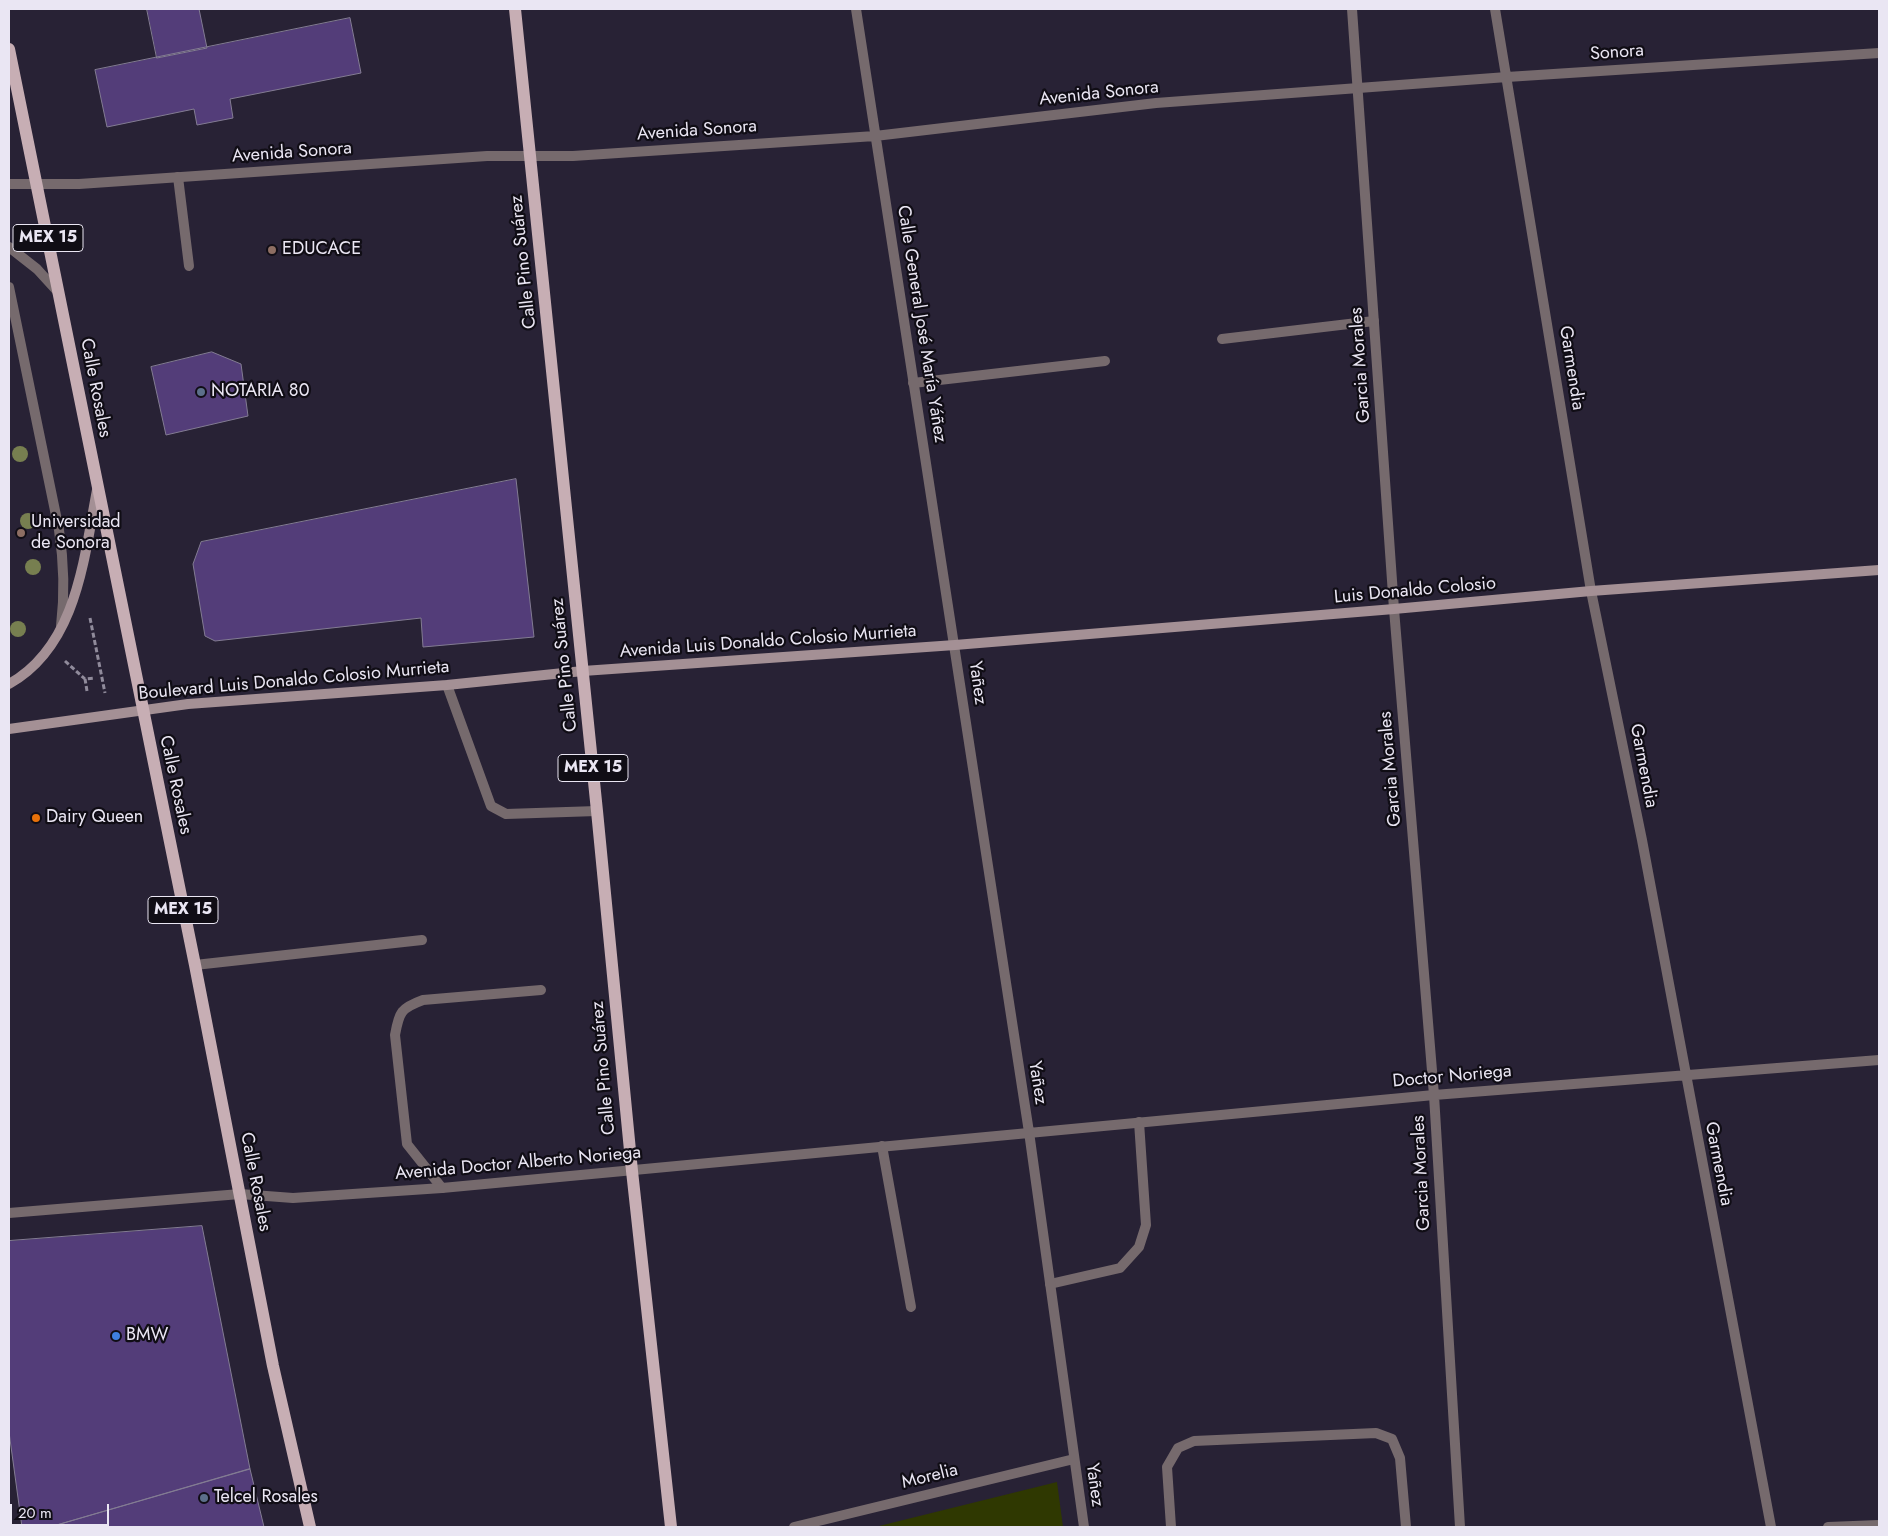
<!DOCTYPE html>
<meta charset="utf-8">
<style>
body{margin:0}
#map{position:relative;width:1888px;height:1536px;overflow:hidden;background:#282235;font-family:Jost,sans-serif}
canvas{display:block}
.frame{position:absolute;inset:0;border:10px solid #eae6f3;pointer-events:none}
.scale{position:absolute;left:10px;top:1504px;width:99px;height:22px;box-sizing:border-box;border:2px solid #eae6f3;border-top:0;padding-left:6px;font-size:15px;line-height:18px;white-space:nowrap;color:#eae6f3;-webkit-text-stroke:4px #100d15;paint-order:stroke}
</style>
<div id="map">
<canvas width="1888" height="1536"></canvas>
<div class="frame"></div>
<div class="scale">20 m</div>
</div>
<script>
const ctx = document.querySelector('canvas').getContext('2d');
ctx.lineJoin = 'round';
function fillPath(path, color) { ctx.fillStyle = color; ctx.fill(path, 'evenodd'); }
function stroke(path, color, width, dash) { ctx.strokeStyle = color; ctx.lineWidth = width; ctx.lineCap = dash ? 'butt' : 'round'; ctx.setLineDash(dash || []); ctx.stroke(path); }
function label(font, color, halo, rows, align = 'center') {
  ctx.font = font + ' Jost,sans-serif'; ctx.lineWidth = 4.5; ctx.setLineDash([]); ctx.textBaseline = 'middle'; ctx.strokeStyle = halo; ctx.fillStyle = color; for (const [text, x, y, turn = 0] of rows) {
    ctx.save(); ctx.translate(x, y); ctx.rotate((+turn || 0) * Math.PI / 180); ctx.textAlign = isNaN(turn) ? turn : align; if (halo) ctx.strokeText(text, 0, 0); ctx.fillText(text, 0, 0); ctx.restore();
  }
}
fillPath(new Path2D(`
 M1057,1482L1063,1527H875Z`), '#2f3801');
const building = new Path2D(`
 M147,9H199L207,48L157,58Z
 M350,18L361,73L230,99L233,118L197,125L194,109L107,127L95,70Z
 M212,352L241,364L248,416L166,435L151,367Z
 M516,479L534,637L423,647L421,618L215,641L205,636L193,564L201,542Z
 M202,1226L250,1469L50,1527H22L9,1432V1241Z
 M250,1469L264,1527H50Z`);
fillPath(building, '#533d79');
stroke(building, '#837c93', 1);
stroke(new Path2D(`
 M90,618L105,693
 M65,661L85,679
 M87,691L85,679L94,678`), '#908b9b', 3, [5, 2.5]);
stroke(new Path2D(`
 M178,177L189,266
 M9,247L37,269L58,292
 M1222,339L1374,321
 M913,383L1105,361
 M447,685L491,806L506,814L597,811
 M195,965L422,940
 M882,1146L911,1307
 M442,1188L407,1144L395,1035C399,1012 401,1008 423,1000L541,990
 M1050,1284L1120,1268L1139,1247L1146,1225L1139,1122
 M1171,1527L1167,1467L1178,1448L1194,1441L1376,1433L1392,1439L1400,1458L1406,1527`), '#766a6d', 10);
stroke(new Path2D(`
 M856,9L1029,1132L1084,1527
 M1352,9L1394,609L1434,1095L1460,1527
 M1495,9L1591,591L1642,840L1771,1527
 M9,184H79L487,156H573L875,136L1156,103L1507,77L1879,53
 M9,287L59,530C64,563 65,593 61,626
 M9,1213L240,1194L293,1198L442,1188L1434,1095L1879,1060
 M794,1527L1074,1459
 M1828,1527L1879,1525`), '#766a6d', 10);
stroke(new Path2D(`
 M9,684C77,646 84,558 97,490
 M9,729L188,704L447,685L583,671L955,645L1394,609L1591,591L1879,570`), '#a49095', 10);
stroke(new Path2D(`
 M515,9L597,811L632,1171L671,1527
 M9,49L195,965L273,1366L310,1527`), '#c7aeb4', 12);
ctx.fillStyle = '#777f50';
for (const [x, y] of [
 [20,454],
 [28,521],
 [33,567],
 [18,629]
]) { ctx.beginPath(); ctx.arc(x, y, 8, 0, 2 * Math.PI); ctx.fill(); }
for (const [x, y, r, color] of [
 [272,250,5,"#8d6e63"],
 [201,392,5,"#5c6f8a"],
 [21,533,5,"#8d6e63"],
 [36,818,5,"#e8710a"],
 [116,1336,5,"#3f7fe0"],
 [204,1498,5,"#5c6f8a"]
]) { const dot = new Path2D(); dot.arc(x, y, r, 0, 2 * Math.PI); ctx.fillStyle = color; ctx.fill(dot); stroke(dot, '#100d15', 2); }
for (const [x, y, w] of [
 [48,238,70],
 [593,768,70],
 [183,910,70]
]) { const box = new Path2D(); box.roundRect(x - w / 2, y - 13.5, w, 27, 4); ctx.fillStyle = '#100d15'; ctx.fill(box); stroke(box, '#eae6f3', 1); }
label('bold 16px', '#eae6f3', null, [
 ["MEX 15",48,238],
 ["MEX 15",593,768],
 ["MEX 15",183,910]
]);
label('18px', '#eae6f3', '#100d15', [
 ["Sonora",1617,53,-4],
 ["Avenida Sonora",1099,94,-6],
 ["Avenida Sonora",697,131,-4],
 ["Avenida Sonora",292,153,-4],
 ["Calle Pino Suárez",524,262,-96],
 ["Calle General José María Yáñez",921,324,81],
 ["Garcia Morales",1361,365,-94],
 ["Garmendia",1571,368,81],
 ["Calle Rosales",95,388,79],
 ["Luis Donaldo Colosio",1415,591,-5],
 ["Avenida Luis Donaldo Colosio Murrieta",768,642,-4],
 ["Calle Pino Suárez",565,665,-96],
 ["Boulevard Luis Donaldo Colosio Murrieta",294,681,-5],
 ["Yañez",977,683,82],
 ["Garmendia",1643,766,79],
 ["Garcia Morales",1391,769,-95],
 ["Calle Rosales",175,785,78],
 ["Calle Pino Suárez",604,1068,-95],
 ["Doctor Noriega",1452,1077,-5],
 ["Yañez",1037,1083,81],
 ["Avenida Doctor Alberto Noriega",518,1164,-5],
 ["Garmendia",1718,1164,79],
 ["Garcia Morales",1422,1173,-93],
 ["Calle Rosales",255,1182,79],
 ["Morelia",930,1477,-14],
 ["Yañez",1094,1485,82]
]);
label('18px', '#eae6f3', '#100d15', [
 ["EDUCACE",282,250],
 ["NOTARIA 80",211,392],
 ["Universidad",31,523],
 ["de Sonora",31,544],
 ["Dairy Queen",46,818],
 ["BMW",126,1336],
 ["Telcel Rosales",214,1498]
], 'left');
</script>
